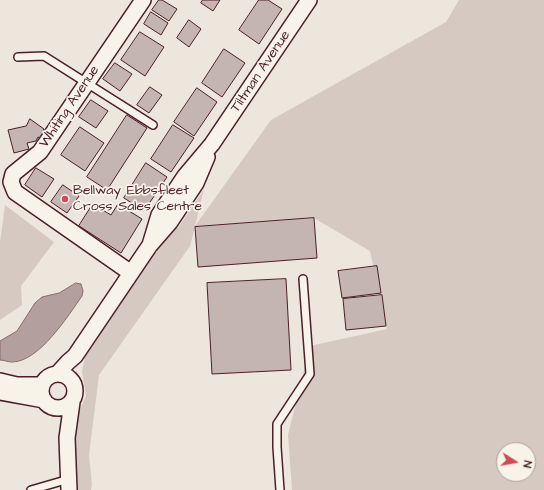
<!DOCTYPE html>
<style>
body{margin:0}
#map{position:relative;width:544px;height:490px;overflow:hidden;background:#ece6dd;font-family:"Architects Daughter",sans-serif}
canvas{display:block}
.north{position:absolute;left:496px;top:442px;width:40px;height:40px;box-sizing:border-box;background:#f7f3e8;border:1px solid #b29e9c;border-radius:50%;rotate:101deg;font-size:11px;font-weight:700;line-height:16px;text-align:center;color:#4a1f2b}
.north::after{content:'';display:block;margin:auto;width:14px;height:18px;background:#d1495b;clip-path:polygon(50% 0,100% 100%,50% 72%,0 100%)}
</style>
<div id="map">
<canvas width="544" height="490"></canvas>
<div class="north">N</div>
</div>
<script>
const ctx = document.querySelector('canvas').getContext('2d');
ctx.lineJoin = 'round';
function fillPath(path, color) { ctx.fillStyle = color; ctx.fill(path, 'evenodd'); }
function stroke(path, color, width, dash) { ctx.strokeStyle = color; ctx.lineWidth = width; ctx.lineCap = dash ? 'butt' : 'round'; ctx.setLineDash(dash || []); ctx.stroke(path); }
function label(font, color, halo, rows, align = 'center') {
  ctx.font = font + ' "Architects Daughter",sans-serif'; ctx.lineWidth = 3.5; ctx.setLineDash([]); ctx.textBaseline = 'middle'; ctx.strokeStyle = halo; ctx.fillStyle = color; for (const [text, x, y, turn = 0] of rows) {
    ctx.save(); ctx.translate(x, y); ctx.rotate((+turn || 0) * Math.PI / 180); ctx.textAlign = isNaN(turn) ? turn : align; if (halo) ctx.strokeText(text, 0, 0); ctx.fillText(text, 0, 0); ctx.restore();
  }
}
fillPath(new Path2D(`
 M459,0H544V490H292L288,435L310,346L387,329L370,251L314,218L195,227L190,246L99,375L89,455L92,485L91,490H77L75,435L77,416L86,396L82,371L85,357L173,225L178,228L204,189L195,226L271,120L446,22ZM504,450H528V474H504Z
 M5,205L54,242L21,286L22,305L0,320V242Z`), '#d5c9c2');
const water = new Path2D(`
 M76,283L81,284L83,291L82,296C68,316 39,362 12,362C8,362 4,360 0,360V341L17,331L35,303L42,297L59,293Z`);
fillPath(water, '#b39f9d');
stroke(water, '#896c6f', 1);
const building = new Path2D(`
 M159,0H162L177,9L169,21L152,10Z
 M203,0H220L213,11L201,3Z
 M259,0H268L282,9L259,44L239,30Z
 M151,12L168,23L161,35L144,24Z
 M189,20L201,29L189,47L177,38Z
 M140,32L164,47L145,76L121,60Z
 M224,49L245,63L222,97L202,83Z
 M115,63L132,74L120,91L103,79Z
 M150,87L162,95L149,113L137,105Z
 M197,88L217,102L194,136L174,122Z
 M91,100L108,111L96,128L79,117Z
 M127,115L147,128L107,190L87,177Z
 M30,119L44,129L43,130L46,132L41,139L38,137L36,141L27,143L29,149L14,153L8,130L26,126Z
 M173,125L194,138L171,172L151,159Z
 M80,127L104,143L85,171L61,155Z
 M146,163L167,177L144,211L124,198Z
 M36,168L54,179L42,197L25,185Z
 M63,185L79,196L67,213L51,202Z
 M93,204L111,215L118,204L142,219L121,253L79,226Z
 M314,218L317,258L198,267L195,227Z
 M377,266L381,293L342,298L338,271Z
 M286,279L291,370L212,374L207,283Z
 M382,295L386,326L346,330L343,299Z`);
fillPath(building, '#c4b5b0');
stroke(building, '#4a1f2b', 1);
const service = new Path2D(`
 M18,57L44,56L153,125
 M31,490L69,479
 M280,490L277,447V424L310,374L303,279`);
const minor = new Path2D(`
 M150,245L159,215L185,176L212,144L309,0
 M131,273L15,192L11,182L13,174L40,152L143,0
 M58,373L68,362L75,356L150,245L170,222L196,183L207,157
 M41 391a17 17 0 1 1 34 0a17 17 0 1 1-34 0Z
 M0,381L17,385H42
 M0,392L44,400
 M69,490L67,438L72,402`);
stroke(service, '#4a1f2b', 10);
stroke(minor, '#4a1f2b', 18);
stroke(service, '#f7f3e8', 7);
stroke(minor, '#f7f3e8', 15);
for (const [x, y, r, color] of [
 [65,199,4,"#d1495b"]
]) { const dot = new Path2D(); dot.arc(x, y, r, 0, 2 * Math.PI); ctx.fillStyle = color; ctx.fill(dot); stroke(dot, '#f7f3e8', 1.5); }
label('14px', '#4a1f2b', '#f7f3e8', [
 ["Tiltman Avenue",261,72,-56],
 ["Whiting Avenue",70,107,-56]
]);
label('14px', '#4a1f2b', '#f7f3e8', [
 ["Bellway Ebbsfleet",73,191],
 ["Cross Sales Centre",73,207]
], 'left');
</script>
